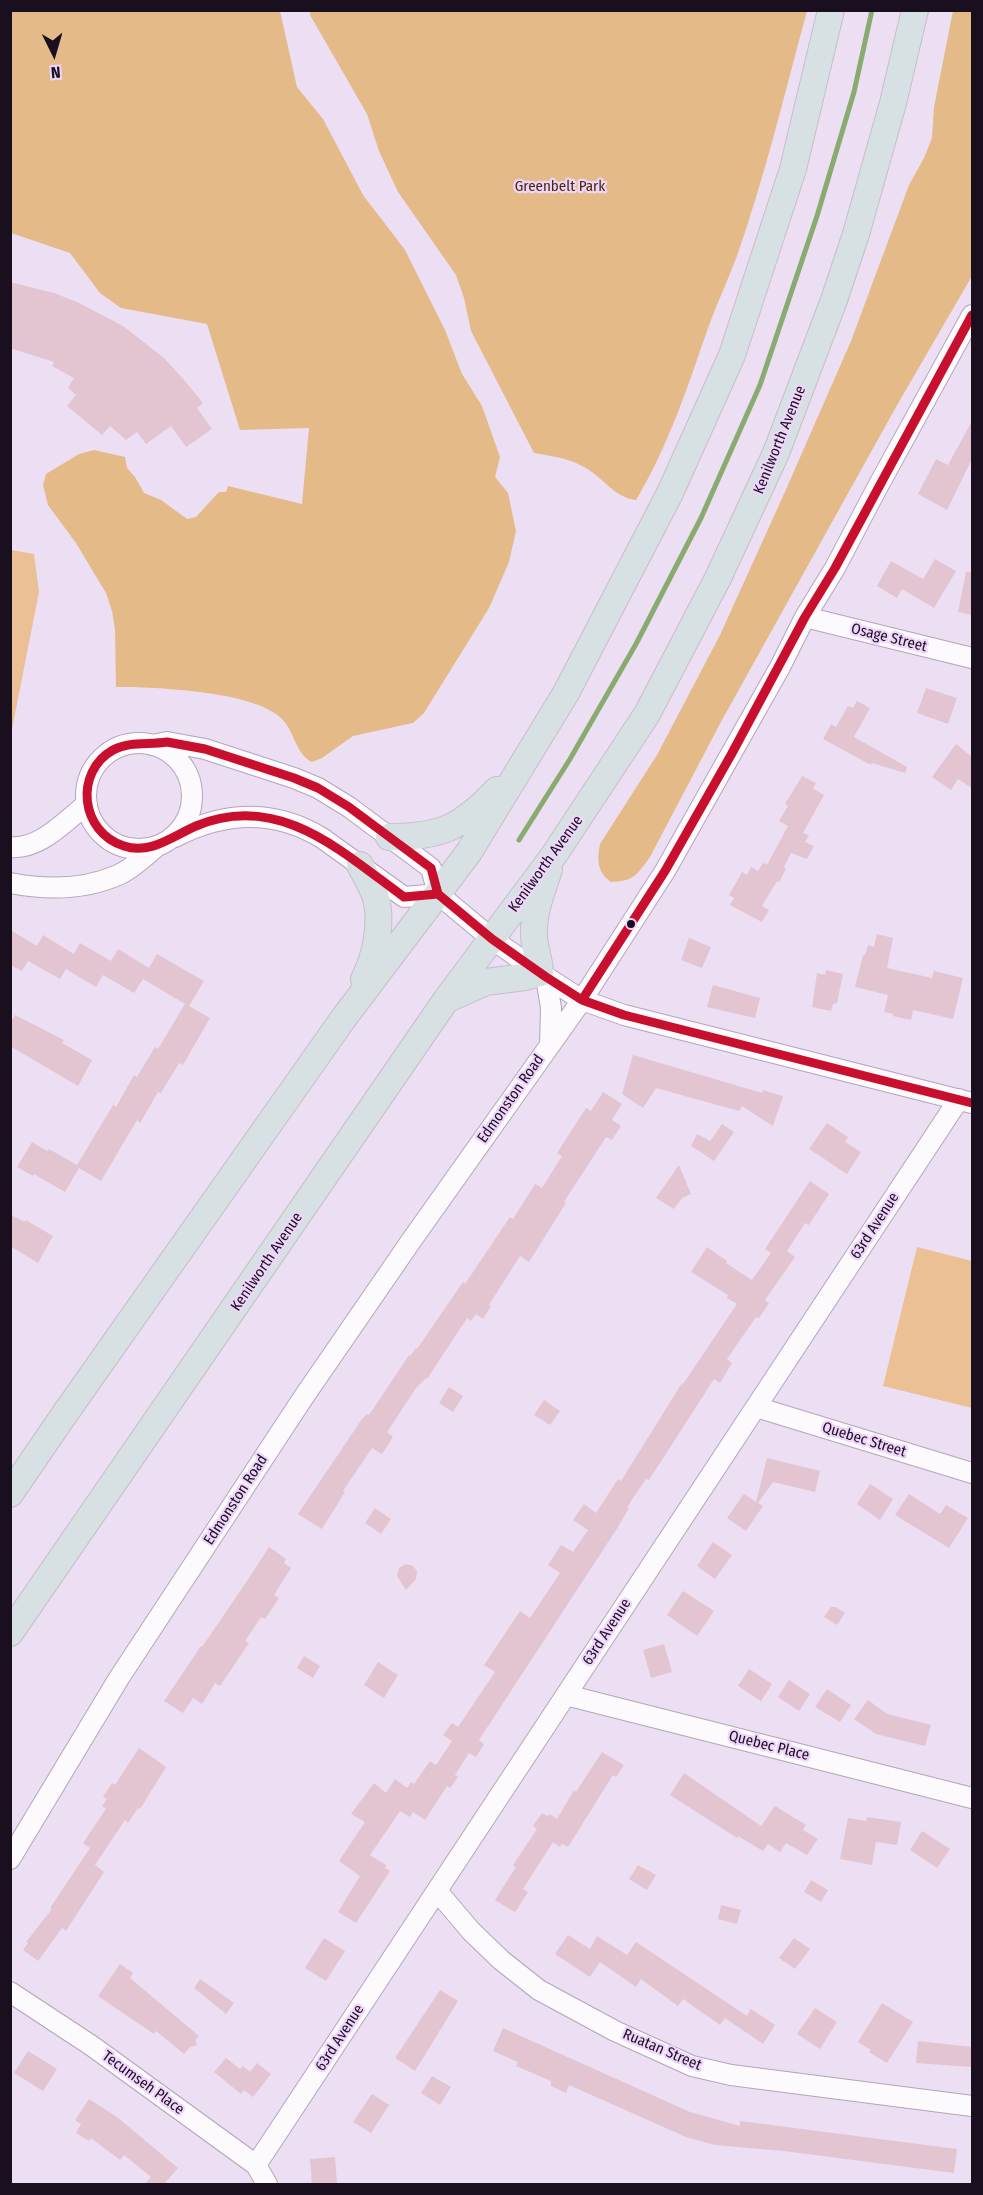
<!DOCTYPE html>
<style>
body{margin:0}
#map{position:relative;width:983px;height:2195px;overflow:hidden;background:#ecdef3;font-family:"Fira Sans Condensed",sans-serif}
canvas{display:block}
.frame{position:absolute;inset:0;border:12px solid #1a0f1f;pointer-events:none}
.north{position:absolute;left:24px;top:24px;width:60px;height:60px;-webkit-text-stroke:4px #efd5fc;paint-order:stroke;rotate:175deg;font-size:16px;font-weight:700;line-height:24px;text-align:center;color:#1a0f1f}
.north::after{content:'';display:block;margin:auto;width:21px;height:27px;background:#1a0f1f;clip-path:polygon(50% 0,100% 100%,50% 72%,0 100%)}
</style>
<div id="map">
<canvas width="983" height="2195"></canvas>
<div class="frame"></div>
<div class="north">N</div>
</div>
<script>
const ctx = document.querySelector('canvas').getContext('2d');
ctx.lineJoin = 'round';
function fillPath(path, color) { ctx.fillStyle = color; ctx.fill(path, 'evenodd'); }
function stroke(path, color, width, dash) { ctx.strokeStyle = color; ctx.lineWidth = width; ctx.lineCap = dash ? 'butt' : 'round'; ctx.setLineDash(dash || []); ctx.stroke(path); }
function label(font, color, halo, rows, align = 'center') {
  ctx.font = font + ' "Fira Sans Condensed",sans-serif'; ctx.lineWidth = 4.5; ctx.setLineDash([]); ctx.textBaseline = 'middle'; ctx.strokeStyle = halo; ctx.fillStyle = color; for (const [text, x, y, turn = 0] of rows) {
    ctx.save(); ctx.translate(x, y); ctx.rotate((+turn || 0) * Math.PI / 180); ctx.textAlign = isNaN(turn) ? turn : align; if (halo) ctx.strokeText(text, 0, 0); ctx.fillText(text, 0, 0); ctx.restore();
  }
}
fillPath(new Path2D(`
 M11,550L34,554L39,592L11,734Z
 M917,1247L972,1261V1408L883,1386Z`), '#eac094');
fillPath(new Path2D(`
 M10,11H280L297,87L323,119L363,195L405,250L445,330L462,374L482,406L500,457L495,477L508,493L516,531L509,562L489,608L424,713L413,723L353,736L322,758L312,762C295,754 295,731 281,718C253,691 155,687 116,687L115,630L112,611L106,593L76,543L48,505L43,485L46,474L79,454L94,450L125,457L127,468L135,477L144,493L161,500L187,519L196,517L219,492H226L228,486L302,504L309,428L240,430L207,324L121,308L100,293L70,253L11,233Z
 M310,11H807C785,92 765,176 737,256C728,280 717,303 708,328C688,386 668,447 636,500C613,497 603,477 584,467C569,458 551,456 534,453L471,331L464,298L456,275L398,192L379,151L367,114L310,15Z
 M953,11H972V276L896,407L722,720L650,857C637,875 634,881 611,882C597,872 597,860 600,844L657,755L720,635L784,494L851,341L909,185L924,158L932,138L934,107Z`), '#e4ba88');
stroke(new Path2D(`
 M519,840L570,759L636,644L701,518L760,385L817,216L854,92L872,10`), '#89ab6f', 5);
fillPath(new Path2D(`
 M10,282L54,293L77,302L123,326L164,358L185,381L203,403L197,408L212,429L186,447L171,426L146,444L137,432L126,440L110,426L102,435L67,406L76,395L68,388L74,378L52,366L54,362L10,348Z
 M972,421V459L947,510L918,494L936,459L948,465Z
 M935,559L956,571L934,608L902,589L897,598L877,586L891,561L923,579Z
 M966,572H972V615L958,612Z
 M926,688L957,698L948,724L917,713Z
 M857,701L870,708L854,737L907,767L905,773L872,763L871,765L823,739L831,724L836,727L848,706L853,708Z
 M956,744L972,757V788L958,779L951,790L932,777Z
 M802,776L816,783L813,789L824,795L803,833L809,835L805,842L814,846L807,859L791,853L784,867L786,869L779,882L777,881L762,906L769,910L762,922L730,905L734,898L729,895L742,872L747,875L751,867L758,871L763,863L767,865L788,826L779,821L788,806L785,804Z
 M10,930L37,946L43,935L74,954L80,943L111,961L118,949L149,968L157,954L204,981L189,1006L210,1018L183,1065L179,1063L161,1093L158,1092L140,1123L137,1120L101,1181L79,1168L65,1192L34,1174L33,1176L17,1167L32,1142L47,1151L49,1149L77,1165L113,1105L116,1107L134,1075L137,1077L155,1047L158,1049L185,1004L143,979L134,993L103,975L96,987L66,969L60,979L28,961L22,971L10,965Z
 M877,934L893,938L887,968L932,978L934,971L963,978L953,1019L913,1010L911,1020L893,1016V1014L884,1012L888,995L855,987L863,955H865L868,945L874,947Z
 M689,938L711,947L702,968L681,960Z
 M826,970L843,974L837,1003L833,1004L831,1011L812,1007L817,973L825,975Z
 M713,985L760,998L755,1018L707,1007Z
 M15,1015L64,1040L62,1043L92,1060L78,1086L10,1046V1023Z
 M633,1055L762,1093L763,1090L783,1096L773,1126L742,1106L739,1111L656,1088L643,1108L622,1094Z
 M603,1092L622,1104L612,1120L621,1126L612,1140L606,1137L564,1202L566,1203L529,1262L520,1256L489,1305L491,1306L483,1319L476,1314L471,1321L467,1318L427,1379L426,1378L416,1388L387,1432L393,1437L382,1454L372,1448L343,1491L345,1492L322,1529L298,1514L362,1419L367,1414L369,1415L409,1355L410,1356L416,1348L417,1349L463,1282L465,1284L510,1217L513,1219L535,1184L542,1188L562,1156L557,1153L566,1139L586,1108L591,1111Z
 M827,1123L848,1137L845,1142L861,1152L847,1174L809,1149Z
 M722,1124L734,1132L714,1161L691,1146L697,1134L710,1141Z
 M679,1165L691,1194L682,1198L674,1209L656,1198Z
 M810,1181L829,1194L809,1225L805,1223L787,1251L795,1257L765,1300L769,1303L759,1318L756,1317L727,1359L732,1363L720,1383L714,1379L649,1480L646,1479L627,1507L629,1508L618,1527L479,1740L484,1744L476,1757L469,1753L455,1775L458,1777L450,1788L447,1786L425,1820L413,1812L410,1817L400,1811L370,1855L386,1865L385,1868L390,1871L356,1923L338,1912L360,1876L339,1861L365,1822L351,1814L374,1783L386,1793L395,1779L407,1788L411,1782L414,1784L430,1761L436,1765L452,1741L443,1735L452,1723L458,1727L495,1672L484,1665L520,1611L530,1618L560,1573L548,1565L561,1545L573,1552L588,1530L573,1520L584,1504L596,1513L618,1479L621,1481L682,1383L683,1384L737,1304L727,1298L728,1295L691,1272L707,1247L727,1261L726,1263L752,1280L771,1253L765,1249Z
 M10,1214L24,1222L26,1220L53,1236L38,1263L10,1246Z
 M449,1387L463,1396L453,1412L439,1403Z
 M544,1400L560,1411L550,1425L534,1415Z
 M767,1458L820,1471L815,1492L773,1482L758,1503L763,1506L746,1531L727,1518L744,1494L756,1502Z
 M870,1484L893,1499L880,1520L857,1504Z
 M909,1494L940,1514L946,1505L968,1518L949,1548L895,1515Z
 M375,1508L391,1519L381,1534L365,1523Z
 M713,1542L732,1555L715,1579L697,1566Z
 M269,1547L286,1559L284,1563L291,1568L274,1595L279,1598L265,1619L261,1617L245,1641L249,1643L220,1686L215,1683L202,1704L193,1698L183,1713L164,1701L201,1646L202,1647L249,1578Z
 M406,1564L413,1566L417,1571L416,1579L406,1590L397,1576L399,1568Z
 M683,1591L714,1611L697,1636L667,1615Z
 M831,1607H836L845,1613L837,1625L824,1617Z
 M664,1644L672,1672L651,1678L643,1650Z
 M304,1656L320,1666L313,1678L297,1668Z
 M378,1662L398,1675L384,1698L364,1685Z
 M749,1669L772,1684L761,1701L738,1686Z
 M789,1680L810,1694L799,1711L778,1697Z
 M827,1689L851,1705L840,1722L815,1707Z
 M868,1700L887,1714L931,1725L925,1746L876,1734L854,1719Z
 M139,1748L166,1767L140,1809L138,1808L128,1823L125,1820L95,1865L104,1872L66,1931L62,1928L38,1961L23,1950L28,1943L26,1942L52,1909L50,1908L90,1848L83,1843L106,1809L102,1806L107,1799L103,1797L112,1783L115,1785Z
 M602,1752L624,1765L616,1777L613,1775L568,1847L562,1844L560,1847L553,1842L523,1889L528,1892L515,1912L495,1900L516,1867L513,1865L537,1829L533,1826L542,1813L548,1816L550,1814L557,1819L574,1790L576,1792Z
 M684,1773L761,1826L775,1806L806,1825L803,1830L818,1839L807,1855L786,1843L780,1852L768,1844L763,1851L738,1836L737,1838L670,1795Z
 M867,1817L901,1822L897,1845L876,1842L872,1865L840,1859L848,1818L866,1821Z
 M922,1831L950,1849L937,1868L910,1850Z
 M638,1865L656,1875L647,1890L629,1879Z
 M811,1880L828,1890L821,1902L804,1892Z
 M721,1905L741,1910L737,1924L718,1919Z
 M568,1935L590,1949L597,1936L627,1955L636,1942L747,2016L751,2009L775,2025L763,2044L725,2018L720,2025L683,1999L678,2006L641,1979L636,1987L600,1962L590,1977L555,1954Z
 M324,1938L345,1951L326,1981L305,1968Z
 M794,1938L810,1949L795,1969L779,1958Z
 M120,1964L133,1973L130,1978L199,2036L195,2040L197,2045L190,2047L184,2054L156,2031L154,2034L98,1996Z
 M200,1979L234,2003L226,2014L194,1988Z
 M440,1990L458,2001L415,2071L395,2058Z
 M882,2003L913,2022L887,2063L869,2052L871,2050L858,2042Z
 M815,2008L837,2022L820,2049L797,2034Z
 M503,2028L690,2112L740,2126V2121L957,2149L954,2173L784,2151L715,2145L686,2137L569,2085L566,2093L551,2086V2081L516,2066L518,2062L493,2051Z
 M918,2041L972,2047V2067L916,2063Z
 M28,2051L57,2069L43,2091L14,2073Z
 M226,2058L240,2069L243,2066L250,2072L257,2063L271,2074L253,2097L244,2090L241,2094L214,2072Z
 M432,2076L451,2087L440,2105L421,2093Z
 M372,2094L389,2105L371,2133L353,2122Z
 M89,2099L117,2117L178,2168L164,2184H145L151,2177L124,2155L120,2160L91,2138L89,2141L76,2133L81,2124L75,2120Z
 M335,2157L337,2184H312L310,2159Z`), '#e2c5d1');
const minor = new Path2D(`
 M805,617L972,658
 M86 796a53 53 0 1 1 106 0a53 53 0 1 1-106 0Z
 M152,745L167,742L205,749L294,778L318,788L349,807L431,868L438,894
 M175,837C225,811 274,809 322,838L404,897L438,894
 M10,847C40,850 65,821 87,804
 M10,883C46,890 84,890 118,875C132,869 144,857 156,847
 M438,894L492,939L546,977L582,1000L624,1015L972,1103
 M546,977L551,1008L550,1045
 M756,1407L972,1473
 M566,1695L972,1798
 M10,1859L119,1678L303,1398L411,1241L582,1000L665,871L780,667L805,617L835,568L877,488L972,315
 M437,1891L471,1931L501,1960L539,1990L615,2031L692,2066L731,2075L972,2106
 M10,1992L92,2046L256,2165L267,2184
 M256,2165L959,1099`);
const major = new Path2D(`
 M389,837C441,837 461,828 497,790
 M360,865C365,875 371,885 375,895C383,920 376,956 364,979
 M450,998L486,982L525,977L540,973C540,960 534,948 534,935C533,913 542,891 549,870
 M10,1494L64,1415L343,1019L469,852L566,693L670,493L732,355L793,169L831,10
 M10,1633L446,1000L554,855L647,714L718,578L776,453L834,300L856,234L893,103L915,10`);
stroke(minor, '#b2a6b8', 22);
stroke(major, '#c6beca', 28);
stroke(minor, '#fcfafd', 20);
stroke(major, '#d7e0e3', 26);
stroke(new Path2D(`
 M167,742L205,749L294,778L318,788L349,807L431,868L438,894L404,897C342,852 279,791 196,826C173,836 150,855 124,846C80,832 74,772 113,750C130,741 149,745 167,742Z
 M438,894L492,939L546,977L582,1000L624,1015L972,1103
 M582,1000L665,871L731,755L805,617L835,568L972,315`), '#c8102e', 9);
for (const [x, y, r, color] of [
 [631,924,5,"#1a0f1f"]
]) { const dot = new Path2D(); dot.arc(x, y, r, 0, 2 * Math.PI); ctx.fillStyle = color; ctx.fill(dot); stroke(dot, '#efd5fc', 2); }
label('15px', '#462b00', '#efd5fc', [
 ["Greenbelt Park",560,187]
]);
label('15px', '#1a0f1f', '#efd5fc', [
 ["Kenilworth Avenue",780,440,-68],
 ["Osage Street",889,638,14],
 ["Kenilworth Avenue",546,864,-54],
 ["Edmonston Road",511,1099,-55],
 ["63rd Avenue",875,1226,-57],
 ["Kenilworth Avenue",267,1262,-56],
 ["Quebec Street",864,1440,17],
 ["Edmonston Road",236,1500,-57],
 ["63rd Avenue",607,1632,-57],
 ["Quebec Place",769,1746,14],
 ["63rd Avenue",340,2038,-57],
 ["Ruatan Street",662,2050,23],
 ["Tecumseh Place",143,2083,36]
]);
</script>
